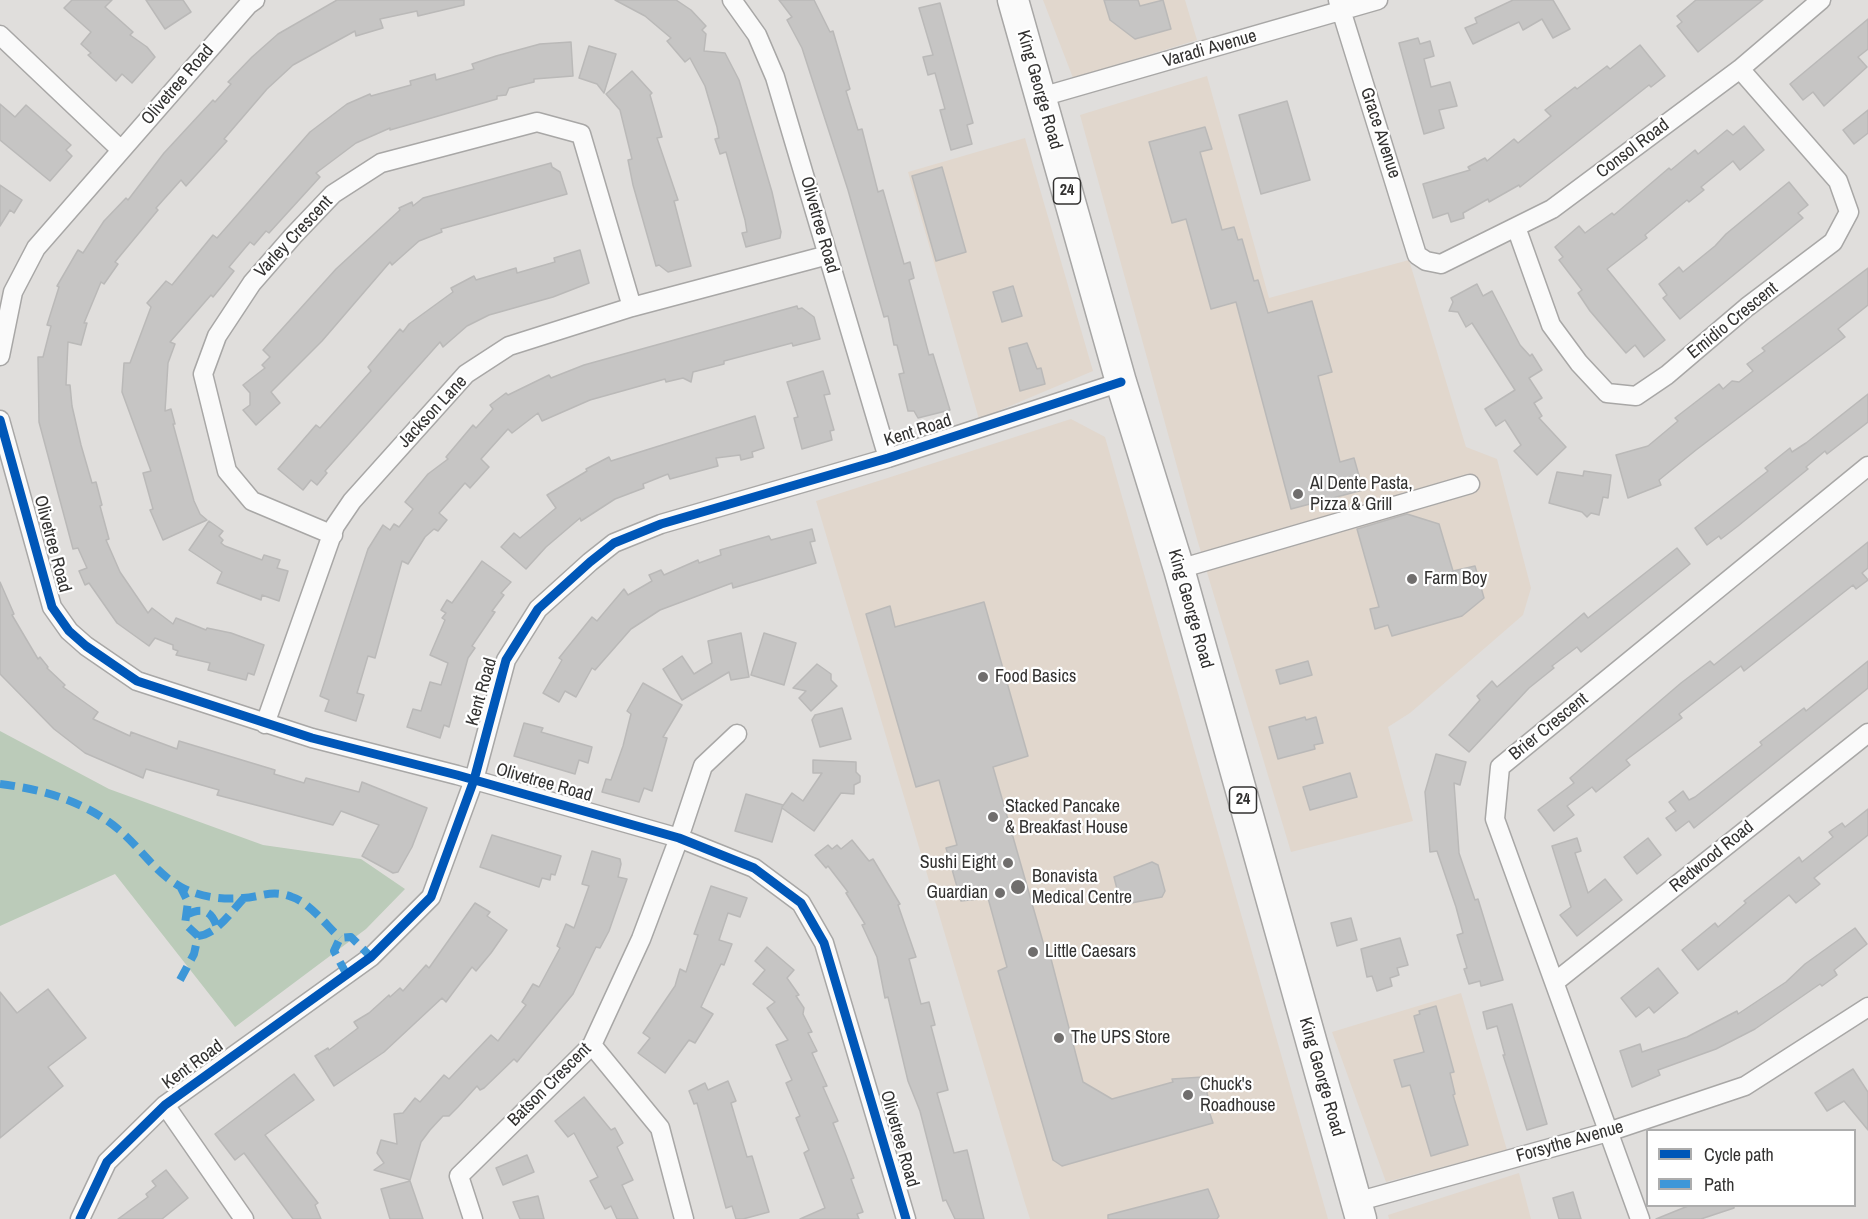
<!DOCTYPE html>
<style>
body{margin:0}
#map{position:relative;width:1868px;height:1219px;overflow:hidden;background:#e0dedc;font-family:"Archivo Narrow",sans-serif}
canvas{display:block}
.legend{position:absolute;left:1646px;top:1129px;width:210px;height:78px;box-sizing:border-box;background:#fff;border:2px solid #adadad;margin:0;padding:8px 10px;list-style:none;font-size:18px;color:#333231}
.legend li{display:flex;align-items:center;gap:12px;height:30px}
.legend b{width:30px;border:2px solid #adadad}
</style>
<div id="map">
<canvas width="1868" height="1219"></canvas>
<ul class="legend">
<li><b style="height:8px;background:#0057b8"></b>Cycle path</li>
<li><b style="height:8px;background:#3d97d8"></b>Path</li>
</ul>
</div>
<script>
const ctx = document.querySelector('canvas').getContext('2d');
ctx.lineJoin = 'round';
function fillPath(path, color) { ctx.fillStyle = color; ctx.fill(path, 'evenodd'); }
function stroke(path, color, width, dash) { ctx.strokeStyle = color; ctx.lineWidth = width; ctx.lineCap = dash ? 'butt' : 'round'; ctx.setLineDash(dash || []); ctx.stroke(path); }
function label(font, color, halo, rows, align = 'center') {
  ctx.font = font + ' "Archivo Narrow",sans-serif'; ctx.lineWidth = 4.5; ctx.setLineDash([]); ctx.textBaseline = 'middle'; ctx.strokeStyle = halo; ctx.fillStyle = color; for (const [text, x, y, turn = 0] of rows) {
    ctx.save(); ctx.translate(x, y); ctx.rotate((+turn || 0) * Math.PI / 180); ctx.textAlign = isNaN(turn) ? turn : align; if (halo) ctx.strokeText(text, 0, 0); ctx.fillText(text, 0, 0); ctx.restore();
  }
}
fillPath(new Path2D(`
 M1043,0H1185L1197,40L1073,78Z
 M1207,76L1269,298L1409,260L1466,447L1497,459L1531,588L1523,615L1410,713L1388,727L1413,821L1291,852L1197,539L1080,115Z
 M1025,138L1093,371L979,419L908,172Z
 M1071,419L1105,437L1328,1219H1030L1024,1200L816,501Z
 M1461,993L1507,1150L1386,1182L1332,1032Z
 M1519,1173L1531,1219H1389L1388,1215Z`), '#e1d7cd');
fillPath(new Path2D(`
 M0,731L109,789L263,845L361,859L405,889L366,929L235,1027L115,874L0,926Z`), '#bbcbb9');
const building = new Path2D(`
 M72,0H112L105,7L133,32L130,35L147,47L155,57L132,83L122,74L116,81L88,55L91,53L81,44L91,32L64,8Z
 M146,0H183L191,12L165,29Z
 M337,0H464V5L418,16L417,11L380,19L383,28L356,36L355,31L293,65L267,89L224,139L227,141L186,186L181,180L156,208L158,210L115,262L118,264L104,284L101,282L84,323H87L81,345L68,342L66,385H70L72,406L81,445L92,483L96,482L102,505L100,506L109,539L106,540L120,572L148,613L152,608L173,624L176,618L206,630L207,628L231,633L264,645L254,675L248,673L246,680L208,670L210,663L176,655L178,651L173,649V645L155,638L149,646L117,623L89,583L85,585L79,571L87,568L78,548L73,549L39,422L38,357H43L51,326L47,325L59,287L57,286L78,250L83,253L104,221L126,198L128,200L164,153L213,100L215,102L231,84L228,82L252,57L278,34Z
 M615,0H676L691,10L706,26L702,30L706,34L704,51L725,53L739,80L772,192L781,232L780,238L746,247L742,233L747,232L745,220L726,152L720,154L715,139L719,138L717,127L705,86L690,58L685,62L667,41L671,38L645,16Z
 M779,0H814L830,32L833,31L850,89L846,91L858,130L862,129L878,192L883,190L904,264L910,262L914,278L909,280L929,355L933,354L950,410L918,418L914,411H908L899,374L904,373L897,345H894L888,316L884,317L848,190L802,48L787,20L792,17Z
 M1104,0H1138L1140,6L1163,0L1171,29L1135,39L1110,20Z
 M1513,0H1553L1570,29L1553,38L1542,19L1523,30L1519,22L1473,44L1465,28L1477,23L1475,18Z
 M1696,0H1763L1698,52L1677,26L1682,22L1677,16Z
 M940,3L973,123L967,125L972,144L951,150L940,110L945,109L935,73L928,75L923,57L933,55L919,8Z
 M1868,19V49L1858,57L1867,67L1824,106L1813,92L1803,100L1790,84Z
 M1418,38L1420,44L1430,41L1434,56L1424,59L1431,87L1450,82L1457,106L1439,110L1444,128L1424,134L1399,43Z
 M571,42L573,76L534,79V82L509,88L506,95L497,96V99L390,130V128L356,143L316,173L320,177L269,233L266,231L254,245L250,242L229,267L234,271L222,286L213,297L211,295L170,342L175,344L168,363L165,411L171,409L175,424H173L194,501L200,514L207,520L163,540L150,510L153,509L143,473L151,471L122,392L124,363H130L151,307L147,303L166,281L172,285L213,235L217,238L310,132L347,104L370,94L371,96L411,85L410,81L435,74L436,80L474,69L472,64L496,56L540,44Z
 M1640,45L1665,76L1651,87L1649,85L1520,187L1519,185L1489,202L1488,199L1463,213L1464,218L1451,222L1448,213L1433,218L1423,184L1470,170L1468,167L1485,158L1487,161L1514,139L1518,143L1551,116L1545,110L1575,87L1577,89L1607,66L1610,69Z
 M589,46L616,54L604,93L597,84L579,78Z
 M632,71L652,93L650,95L662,137L657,138L678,200L674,201L691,266L668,272L659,265L656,266L633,185L628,160L632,159L620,110L606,94Z
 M1287,101L1310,180L1261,194L1239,115Z
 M0,104L15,117L26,105L71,145L66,150L72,156L50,181L0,140Z
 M1868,110V133L1854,144L1843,130Z
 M1744,126L1764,150L1740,170L1733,161L1701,187L1704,190L1689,202L1687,200L1645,235L1647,238L1607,269L1665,340L1644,357L1635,345L1626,353L1590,311L1578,293L1582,290L1559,260L1563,257L1555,247L1579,226L1585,233L1612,213L1614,215L1669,168L1671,170L1695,150L1698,154L1727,130L1733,135Z
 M1205,127L1212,149L1200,152L1222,230L1234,227L1238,240L1242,239L1254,281L1258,280L1268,313L1312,301L1332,372L1318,376L1340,462L1354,458L1363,490L1291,509L1236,302L1211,309L1186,219L1172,223L1149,142Z
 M551,163L552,167L560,172L567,194L441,229L442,232L419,241L392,265L390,262L322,341L271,392L280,403L256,425L243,410L250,405V393L243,385L265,368L262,365L270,357L263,350L336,269L400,210L399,208L412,202L413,206L423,198Z
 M942,167L966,252L936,261L912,176Z
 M1789,182L1808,205L1798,213L1803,218L1680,319L1663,298L1667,295L1659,284L1679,267L1683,272L1715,246L1726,234Z
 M0,185L22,200L14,213L10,210L0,226Z
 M580,250L589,283L553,297L489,315L467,326L443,347L440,342L325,471L327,473L317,485L311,480L303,490L278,469L316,425L320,428L371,371L368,367L400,329L403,332L409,324L453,292L451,288L474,276L476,280L516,268L517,273L555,262L554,258Z
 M1868,268V305L1838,329L1845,337L1696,450L1659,480L1661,485L1628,498L1616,455L1648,446L1678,421L1675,418L1719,384L1723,389L1732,381L1739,382L1753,371L1747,364L1765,351L1762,348Z
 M1477,284L1483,296L1492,291L1520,345L1530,356L1532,354L1542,370L1529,378L1542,398L1534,403L1542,416L1539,418L1566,447L1537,475L1514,451L1521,445L1505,420L1496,426L1485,409L1515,390L1472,323L1466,327L1458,312L1449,311L1453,302L1451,298Z
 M1013,286L1022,316L1002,322L993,292Z
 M797,306L798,309L802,308L814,317L820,339L793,346L792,343L724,361V364L693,372L691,382L683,378L666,382L665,379L590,400L542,421L538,413L512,433L508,429L481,459L489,467L470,488L465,483L439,513L447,520L438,531L434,529L425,537L408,564L402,561L375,658L368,656L357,693L364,695L356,721L325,711L329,700L320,696L368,549L383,525L390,530L394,524L399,527L413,509L405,502L428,474L448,459L446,457L473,425L476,428L493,409L490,405L506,393L508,395L549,375L551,378L584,365Z
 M1027,343L1037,369L1041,368L1045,384L1020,391L1009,348Z
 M823,371L830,394L824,395L834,430L830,431L832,440L802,449L794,418L798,417L787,382Z
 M1868,394V422L1827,454L1825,451L1806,467L1808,469L1738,526L1721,539L1719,536L1707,545L1695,528L1768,471L1765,468L1790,448L1792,452L1806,443Z
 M755,416L764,448L752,452L753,457L741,460L740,455L716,458L718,466L670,479L668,474L643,484L644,488L615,499L581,521L580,518L546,547L526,569L501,547L514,533L520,538L556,508L547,495L587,471L586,469L609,457L611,461Z
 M1584,471L1611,475L1608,498L1603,497L1599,515L1591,513L1587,517L1582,512L1549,503L1557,472L1583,476Z
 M1407,514L1439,524L1453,571L1475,566L1484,598L1462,616L1392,636L1388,625L1375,629L1370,609L1379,607L1357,529Z
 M209,521L223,531L219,536L223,540L221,543L225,546L262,560L264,555L280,560L277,568L288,571L279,601L262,595L261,600L217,583L222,572L189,550Z
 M812,529L815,541L810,542L816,563L733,588L732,583L660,610L631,629L595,670L592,668L576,697L565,691L559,702L543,693L562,660L559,658L592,617L597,621L624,589L628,595L652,581L649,575L661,570L664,575L698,560L699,563L721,555L720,550L769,536L771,540Z
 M1868,542V568L1862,573L1868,580L1856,589L1853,585L1744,671L1741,666L1679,714L1682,718L1626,760L1630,765L1596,792L1592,787L1567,806L1574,815L1554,831L1538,810L1574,783L1570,778L1681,683L1710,661L1714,665Z
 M1677,548L1690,564L1581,652L1577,647L1552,666L1554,668L1529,688L1469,752L1449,735L1480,700L1477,696L1492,681L1497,687L1584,613L1588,618Z
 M482,561L511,582L501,593L504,595L492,611L495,612L472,646L475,648L468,658L449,727L444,725L440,738L407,727L413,709L421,711L430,682L441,685L448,663L430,655L445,620L442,618L446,613L441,610L447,600L452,603Z
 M0,582L14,614L12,615L38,659L40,657L48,667L47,668L65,685L63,687L98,712L93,719L130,736L131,732L177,749L179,741L275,770L274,774L304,783L306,778L359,792L362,782L427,808L412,847L398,872L393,873L362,856L379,825L341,811L333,825L217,795L219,790L146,769L143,778L85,753L54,729L0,674Z
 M984,602L1028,756L993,767L1047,956L1050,955L1083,1082L1112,1099L1173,1082L1172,1079L1203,1077L1209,1101L1206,1102L1213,1123L1062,1166L1053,1160L998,971L1007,967L988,898L961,901L946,848L957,845L939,780L916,787L866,614L890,606L895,627Z
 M741,633L749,677L731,680L729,672L682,700L663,669L682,656L694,674L712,663L708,641Z
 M764,633L796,643L784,685L751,675Z
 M1308,661L1312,675L1280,684L1276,670Z
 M1868,661V688L1694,828L1689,821L1676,831L1666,818L1676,811L1669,802L1683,791L1689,800L1695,797L1762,745L1760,742L1804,708L1806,711Z
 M817,664L831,674V680L837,686L811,711L799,698L806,691L793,688Z
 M643,683L682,705L663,737L667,738L652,791L644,788L639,802L602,792L606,779L611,780L623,746L631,714L627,711Z
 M842,708L851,739L820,747L812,720L815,715Z
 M1305,717L1306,720L1316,717L1323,743L1314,745L1315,749L1278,759L1269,727Z
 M524,723L543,728L541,732L592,747L588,763L579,760L575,774L514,756Z
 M1436,754L1466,762L1460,785L1454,783L1459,853L1475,900L1478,899L1503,980L1481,986L1480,981L1469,984L1464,969L1467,968L1457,935L1463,933L1456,907L1437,851L1430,852L1425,792Z
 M813,760L856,762V772L860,776V782L854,785V794L841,793L814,831L782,808L772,842L735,831L746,794L783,805L782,807L792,793L803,801L822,773H813Z
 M1350,773L1357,797L1310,810L1303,787Z
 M1868,809V835L1814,878L1820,884L1796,903L1789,895L1698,970L1682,950L1715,923L1718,927L1746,903L1744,901L1799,857L1802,862L1833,837L1829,832L1842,823L1845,827Z
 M492,835L561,856L555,875L551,874L550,880L542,878L539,887L480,867Z
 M1577,838L1581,851L1575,853L1588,893L1605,879L1622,900L1577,936L1560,915L1571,907L1552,846Z
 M1648,838L1661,855L1637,874L1624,857Z
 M852,840L869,861L873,859L900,904L898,905L916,957L909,959L921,1004L929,1002L935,1025L931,1026L948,1090L937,1093L954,1153L967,1150L984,1219H955L946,1200L943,1201L920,1111L908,1081L888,997L885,998L877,957L862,925L865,924L846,893L848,892L828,866L826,868L815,855L828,845L832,849L837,845L841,849Z
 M592,851L620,859L621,864L618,877L627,879L609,931L600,948L596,947L573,994L517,1062L514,1059L484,1088L480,1090L477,1086L458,1107L449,1116H443L430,1130L421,1142L410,1180L374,1170L384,1163L377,1153L381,1140L397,1144L394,1114L403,1113L415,1098L420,1102L444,1075L449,1079L491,1035L498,1041L526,1005L522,1002L533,984L539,987L560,948L557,946L566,924L574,928L589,886L582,884Z
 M1152,862L1158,865L1165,891L1162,897L1121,905L1114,877Z
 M711,886L747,898L740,917L728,913L719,940L732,944L724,965L721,964L701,1007L713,1014L695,1043L689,1040L665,1073L638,1053L650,1038L643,1033L675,986L680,969L686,972L698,935L694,934Z
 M475,903L490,912L487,916L507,930L491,953L476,971L472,967L446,1002L442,998L384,1052L334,1086L315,1056L328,1048L329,1050L358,1028L354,1022L369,1013L389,995L390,997L400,988L403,991L426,965L429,968Z
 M1351,918L1357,940L1337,946L1331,923Z
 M1855,928L1867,944L1834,970L1837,975L1822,986L1820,984L1755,1029L1716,1049L1658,1070L1660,1075L1632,1087L1620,1051L1640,1044L1642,1052L1687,1037L1737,1011L1738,1014L1786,982L1805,964Z
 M1400,938L1408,965L1397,968L1399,975L1390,978L1392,986L1377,991L1372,976L1367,977L1361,949Z
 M767,947L794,970L787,978L799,995L796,996L804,1008L803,1014L812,1032L808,1033L817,1051L812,1053L827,1086L823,1087L838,1121L833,1123L846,1156L854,1178L851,1179L863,1212L857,1214L859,1219H800L825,1208L804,1153L809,1150L796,1118L800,1116L786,1083L792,1080L776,1045L788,1040L767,1008L775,1002L753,984L765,970L755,961Z
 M1658,968L1678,993L1654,1013L1649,1007L1636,1017L1621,998Z
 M48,989L86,1038L48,1067L63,1086L0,1138V992L17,1013Z
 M1512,1004L1547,1124L1527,1130L1503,1055H1505L1497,1026L1487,1029L1483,1012Z
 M1436,1006L1454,1072L1450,1073L1455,1094L1453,1095L1468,1145L1431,1156L1410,1085L1402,1087L1394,1060L1424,1052L1414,1016L1420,1014L1419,1011Z
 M1853,1069L1868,1092V1130L1844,1101L1827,1111L1815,1093Z
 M294,1074L314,1100L265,1135L318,1203L315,1205L321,1219H293L244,1153L235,1160L215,1134Z
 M728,1081L736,1101L731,1103L747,1157L752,1156L769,1212L743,1219H736L732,1206L726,1208L697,1103L694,1104L689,1091L705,1083L708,1090Z
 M584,1097L611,1130L615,1128L623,1143L617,1147L633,1180L622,1185L638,1219H617L611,1206L605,1209L590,1181L598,1177L574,1133L568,1137L555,1121Z
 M527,1155L534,1172L503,1185L496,1168Z
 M166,1170L188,1198L162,1219H118L148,1197L146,1194L156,1186L152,1181Z
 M410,1181L423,1219H390L381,1189Z
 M1208,1189L1219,1216L1217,1219H1108V1215Z
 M1573,1192L1581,1219H1559L1553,1198Z
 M538,1196L544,1219H520L513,1202Z
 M1688,1206H1734V1208L1701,1219H1656Z`);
fillPath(building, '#c6c5c4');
stroke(building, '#bab9b8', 1.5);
const street = new Path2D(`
 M732,0L757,35L775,77L888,458
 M1338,0L1417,255L1426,261L1441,264L1552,209L1740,69L1821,0
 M0,35L121,150
 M1041,97L1378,0
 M1516,227L1551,325L1579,363L1607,393L1636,396L1667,375L1747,307L1833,242L1849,212L1838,181L1740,69
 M0,356L13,292L36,248L248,5L255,0
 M0,420L52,607L69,631L86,646L137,681L312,738L457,775L679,838L754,868L801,903L824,943L906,1219
 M333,535L252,501L227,471L203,374L217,336L252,283L293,236L333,194L381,163L537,122L581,134L632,307
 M1179,569L1470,484
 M265,724L335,526L352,501L466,374L509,346L632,307L828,255
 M1555,982L1868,733
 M592,1045L660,1128L684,1219
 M165,1105L244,1219
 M1356,1202L1608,1132L1745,1086L1868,1007
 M80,1219L107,1162L165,1105L371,957L431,897L474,780L506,660L538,609L590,562L614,543L661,524L888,458L1121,382
 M473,1219L459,1176L592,1045L641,939L679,838L703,766L737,734
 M1640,1219L1495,819L1500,767L1868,466`);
const primary = new Path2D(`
 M1013,0L1121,382L1179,569L1361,1219`);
stroke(street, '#a8a7a6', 21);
stroke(primary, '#a8a7a6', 33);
stroke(street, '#fafafa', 18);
stroke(primary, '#fafafa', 30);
stroke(new Path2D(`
 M0,784C42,789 84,801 118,829C140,847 155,873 181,887C199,897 223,900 243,898C262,897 271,889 292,897C310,903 326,925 340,938
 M186,915C202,907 211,910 217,927
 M198,936C217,934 231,912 244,898
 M347,975L334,951L340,938L351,937L371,957
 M180,980L194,954L198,936L185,924L188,902L181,888`), '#3d97d8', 8, [15, 8]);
stroke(new Path2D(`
 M0,420L52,607L69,631L86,646L137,681L312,738L457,775L679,838L754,868L801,903L824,943L906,1219
 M80,1219L107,1162L165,1105L371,957L431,897L474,780L506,660L538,609L590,562L614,543L661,524L888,458L1121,382`), '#0057b8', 9);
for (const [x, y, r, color] of [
 [1298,494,6,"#706e6d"],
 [1412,579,6,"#706e6d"],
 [983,677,6,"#706e6d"],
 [993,817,6,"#706e6d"],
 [1008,863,6,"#706e6d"],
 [1018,887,8,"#706e6d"],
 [1000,893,6,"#706e6d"],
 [1033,952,6,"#706e6d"],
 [1059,1038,6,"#706e6d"],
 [1188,1095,6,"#706e6d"]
]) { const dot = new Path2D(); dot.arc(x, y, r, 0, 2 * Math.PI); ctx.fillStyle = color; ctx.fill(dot); stroke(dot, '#fff', 2); }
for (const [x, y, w] of [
 [1067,191,27],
 [1243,800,27]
]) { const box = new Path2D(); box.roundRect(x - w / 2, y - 13, w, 26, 4.5); ctx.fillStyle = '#fff'; ctx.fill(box); stroke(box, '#333231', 1.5); }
label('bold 16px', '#333231', null, [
 ["24",1067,191],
 ["24",1243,800]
]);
label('18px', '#333231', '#fff', [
 ["Varadi Avenue",1210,49,-16],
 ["Olivetree Road",178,85,-49],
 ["King George Road",1039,90,74],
 ["Grace Avenue",1380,133,72],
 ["Consol Road",1633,149,-37],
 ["Olivetree Road",819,225,74],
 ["Varley Crescent",294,237,-47],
 ["Emidio Crescent",1733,321,-39],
 ["Jackson Lane",433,412,-47],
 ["Kent Road",918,431,-18],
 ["Olivetree Road",52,544,75],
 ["King George Road",1190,609,74],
 ["Kent Road",482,692,-74],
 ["Brier Crescent",1549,727,-39],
 ["Olivetree Road",544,783,16],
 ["Redwood Road",1712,857,-39],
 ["Kent Road",193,1065,-36],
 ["King George Road",1321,1077,74],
 ["Batson Crescent",550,1085,-45],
 ["Olivetree Road",899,1139,74],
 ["Forsythe Avenue",1570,1142,-16]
]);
label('18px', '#333231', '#fff', [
 ["Al Dente Pasta,",1310,484],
 ["Pizza & Grill",1310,505],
 ["Farm Boy",1424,579],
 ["Food Basics",995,677],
 ["Stacked Pancake",1005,807],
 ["& Breakfast House",1005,828],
 ["Sushi Eight",996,863,"right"],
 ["Bonavista",1032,877],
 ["Medical Centre",1032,898],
 ["Guardian",988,893,"right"],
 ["Little Caesars",1045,952],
 ["The UPS Store",1071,1038],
 ["Chuck's",1200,1085],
 ["Roadhouse",1200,1106]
], 'left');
</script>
